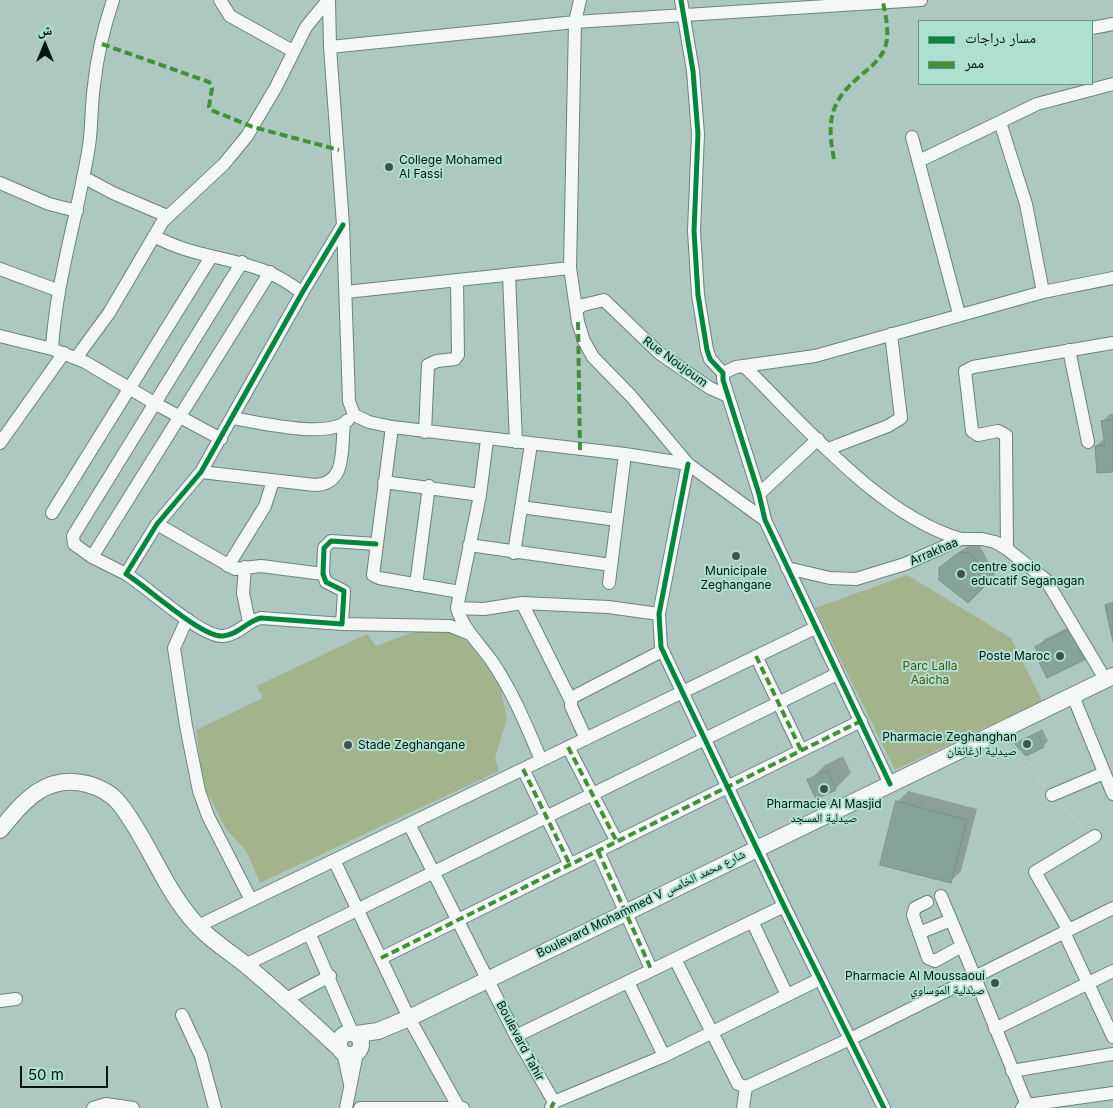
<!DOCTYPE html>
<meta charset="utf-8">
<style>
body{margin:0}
#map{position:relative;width:1113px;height:1108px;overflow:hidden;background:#adc8c0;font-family:Inter,"Noto Naskh Arabic",sans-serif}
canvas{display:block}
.legend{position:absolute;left:918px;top:20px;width:175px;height:65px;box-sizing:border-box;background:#aee0d1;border:1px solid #6a8f84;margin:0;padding:6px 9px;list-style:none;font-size:15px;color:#031510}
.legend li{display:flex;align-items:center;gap:10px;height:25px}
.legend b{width:25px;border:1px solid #6a8f84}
.north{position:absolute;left:20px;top:20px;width:50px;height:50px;-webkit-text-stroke:4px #aee0d1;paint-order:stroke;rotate:0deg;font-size:14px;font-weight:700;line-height:20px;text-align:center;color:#031510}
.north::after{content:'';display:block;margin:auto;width:18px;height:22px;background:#031510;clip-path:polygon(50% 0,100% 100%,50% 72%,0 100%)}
.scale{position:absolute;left:20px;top:1066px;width:88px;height:22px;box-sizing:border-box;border:2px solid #031510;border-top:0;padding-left:6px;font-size:15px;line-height:18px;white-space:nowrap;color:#031510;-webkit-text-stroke:4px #aee0d1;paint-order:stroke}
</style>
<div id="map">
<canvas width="1113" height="1108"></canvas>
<ul class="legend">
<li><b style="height:6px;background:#00873e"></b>مسار دراجات</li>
<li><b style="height:6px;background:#439039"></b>ممر</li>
</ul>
<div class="north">ش</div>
<div class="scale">50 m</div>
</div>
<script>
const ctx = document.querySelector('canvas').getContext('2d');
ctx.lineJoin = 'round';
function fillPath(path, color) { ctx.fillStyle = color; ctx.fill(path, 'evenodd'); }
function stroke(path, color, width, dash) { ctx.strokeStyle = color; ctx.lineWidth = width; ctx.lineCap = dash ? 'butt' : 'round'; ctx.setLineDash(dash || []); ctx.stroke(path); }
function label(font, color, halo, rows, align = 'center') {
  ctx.font = font + ' Inter,"Noto Naskh Arabic",sans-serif'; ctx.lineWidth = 4; ctx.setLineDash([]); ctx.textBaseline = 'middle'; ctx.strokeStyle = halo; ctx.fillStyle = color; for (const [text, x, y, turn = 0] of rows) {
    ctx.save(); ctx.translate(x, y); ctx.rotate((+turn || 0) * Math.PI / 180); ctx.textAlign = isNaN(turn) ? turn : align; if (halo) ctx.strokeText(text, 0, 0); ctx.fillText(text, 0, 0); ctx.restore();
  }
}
fillPath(new Path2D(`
 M907,575L1011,638L1042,701L895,770L815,608Z
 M416,631L452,633L477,647L501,689L507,719L495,758L499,771L260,883L247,852L226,829L203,784L196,730L263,698L256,686L367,634L376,646Z`), '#a3b48d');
fillPath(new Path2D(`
 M1110,414H1113V471L1096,446L1105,438L1102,422Z
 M969,545L980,546L995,574L968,602L949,560Z
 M1079,622L1093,650H1038L1037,647L1045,639Z
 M1042,729L1048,741L1043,746L1017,744Z
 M843,756L851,773L835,789L809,781L825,765Z
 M908,791L977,809L961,871L950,882L897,802Z`), '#0003');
const building = new Path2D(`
 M1113,420V472L1097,473L1095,446L1105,445L1101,421Z
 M960,552L972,554L988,583L968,603L939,580V568Z
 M1113,603V642L1105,605Z
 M1071,629L1086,659L1047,678L1034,652L1037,651L1035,647Z
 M1037,733L1044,747L1026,756L1015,744Z
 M827,771L836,790L816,799L807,780Z
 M896,801L967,820L951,883L880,865Z`);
fillPath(building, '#86a39b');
stroke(building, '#7a8f89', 1);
const minor = new Path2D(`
 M220,0L230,16L293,51
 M329,0L330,47L343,225L349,401L354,415L369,422L392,427L625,454L688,464
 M580,0L575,22L570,268L578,322L584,341L593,357L631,396L688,464L765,520
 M681,0L693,71L698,134L694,231L698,295L707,350L710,359L723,373V380L759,494L765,520L890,784
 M1092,28L1113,24
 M330,47L575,22L921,0
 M1000,122L1026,204L1043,292
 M912,137L959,314
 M919,161L1037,104L1113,84
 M83,177L113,193L167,216
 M0,183L49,204L77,211
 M343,225L302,293L201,472L157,524L126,574C146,586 202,638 223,636C238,635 247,621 261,618L342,624L344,591L326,582L323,574L324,548L331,541L376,544
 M154,236C205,264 255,254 302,293
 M0,269L57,290
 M509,275L516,442
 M346,292L570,268
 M577,309L583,305L604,300L659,353L710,388L728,396
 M0,336L52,349L85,362L156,404L221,439
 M52,349C56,280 78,215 89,146C92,126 91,106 94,85C97,57 104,27 113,0
 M1069,350L1088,442
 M76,358L109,313L163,221L224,164L247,136L276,87L306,27L328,0
 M744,366C803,424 880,516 961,539
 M723,373L736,367L815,356L1043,292L1113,278
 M232,418C258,422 329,440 348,420
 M392,427L373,575L379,578L460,592
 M425,432L428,365L437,361L455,359L458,355L457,281
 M487,440L480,495L457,608C463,629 479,643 491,660C512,690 527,727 541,760
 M0,443L64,353
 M828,449L888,426L901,418L891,334
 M688,464L659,614L661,647L784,906L884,1108
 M201,472L315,485C347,484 341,449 344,424
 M384,482L480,495
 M759,494L818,439
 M521,507L617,520
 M52,513L211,257
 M157,524L235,569L261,566L323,574
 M469,545L611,565
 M1007,549L1006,435L998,431L978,435L972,431L965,371L973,367L1113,343
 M514,553L531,444
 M92,557L270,272
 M228,566L265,506L273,481
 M245,567L243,593L249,622
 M787,568L830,578L856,579L905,564L961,539H982L995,542L1007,549L1046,580L1105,679
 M126,574L92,557L74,544L73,536L242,262
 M609,583L625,454
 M416,585L429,486
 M522,603L570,699
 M457,608L484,609L522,603L608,607L659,614
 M187,619L174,648L186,726L199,791L208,816L251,900
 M342,624L450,626L470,634
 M756,656L801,750
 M1073,696L1113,794
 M586,739L571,706V698L662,651
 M568,747L617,842
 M523,769L570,865
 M1052,795L1104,773
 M409,824L516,1036L554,1102
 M598,851L651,969
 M334,860L409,1018L459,1108
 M941,896L962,946
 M927,902L915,908L913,915L928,958L935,961L962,946L1027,1105
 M752,921L787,995
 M198,926L815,628
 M1068,929L1035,872L1095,836
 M1064,932L1113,1037
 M919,933L951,920
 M310,935L352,1032
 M381,958L861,721
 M675,959L738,1084L746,1087L850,1039L1113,908
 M245,965L837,674
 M628,982L664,1056
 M286,999L330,976
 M0,1001L16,999
 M182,1015L201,1056L215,1108
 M995,1029L1113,971
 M516,1036L784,906
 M343,1052L350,1084
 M1012,1071L1113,1054
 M93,1108L106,1104L133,1108
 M346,1108L357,1053
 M360,1108H463
 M551,1108L554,1102L664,1056L820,979
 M743,1108L746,1087
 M1022,1108L1027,1105L1113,1093`);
const major = new Path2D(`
 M0,830C23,802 46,773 87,784C98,787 111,793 119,803C148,839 163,888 196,924C210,940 230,952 246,965C278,992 309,1020 339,1048
 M339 1044a11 11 0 1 1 22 0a11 11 0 1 1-22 0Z
 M357,1034L378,1031L409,1018L1113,676`);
stroke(minor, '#6d827c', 14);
stroke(major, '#6d827c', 18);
stroke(new Path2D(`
 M1005,744L1044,786
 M1061,804L1084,827
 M1103,843L1113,851`), '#c2cbc8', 2, [2.5, 2.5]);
stroke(minor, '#f3f7f6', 12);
stroke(major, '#f3f7f6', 16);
stroke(new Path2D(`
 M102,44L209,82L212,88L209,107L211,110L253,127L339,150
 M834,159C827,123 829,102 859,77C868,69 878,62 883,52C891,37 886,18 883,2
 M578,322L580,450
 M756,656L801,750
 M568,747L617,842
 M523,769L570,865
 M598,851L651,969
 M381,958L861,721
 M551,1108L554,1102`), '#439039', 4, [8, 4]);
stroke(new Path2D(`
 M681,0L693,71L698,134L694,231L698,295L707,350L710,359L723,373V380L759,494L765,520L890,784
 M343,225L302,293L201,472L157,524L126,574C146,586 202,638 223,636C238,635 247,621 261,618L342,624L344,591L326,582L323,574L324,548L331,541L376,544
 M688,464L659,614L661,647L784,906L884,1108`), '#00873e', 5);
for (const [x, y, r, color] of [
 [389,167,5,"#3e544e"],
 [736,556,5,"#3e544e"],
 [961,574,5,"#3e544e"],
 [1060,656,5,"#3e544e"],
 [1027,744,5,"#3e544e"],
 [348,745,5,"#3e544e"],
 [824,789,5,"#3e544e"],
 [995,983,5,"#3e544e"]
]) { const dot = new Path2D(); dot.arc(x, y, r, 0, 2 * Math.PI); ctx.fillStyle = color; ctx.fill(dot); stroke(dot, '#aee0d1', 2); }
label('12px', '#031510', '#aee0d1', [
 ["College Mohamed",399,160],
 ["Al Fassi",399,174],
 ["centre socio",971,567],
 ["educatif Seganagan",971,581],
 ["Municipale",736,571,"center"],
 ["Zeghangane",736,585,"center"],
 ["Poste Maroc",1050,656,"right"],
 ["Pharmacie Zeghanghan",1017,737,"right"],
 ["صيدلية ازغانغان",1017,751,"right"],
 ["Stade Zeghangane",358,745],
 ["Pharmacie Al Masjid",824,804,"center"],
 ["صيدلية المسجد",824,818,"center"],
 ["Pharmacie Al Moussaoui",985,976,"right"],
 ["صيدلية الموساوي",985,990,"right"]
], 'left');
label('12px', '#031510', '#aee0d1', [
 ["Rue Noujoum",675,362,36],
 ["Arrakhaa",934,552,-23],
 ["Boulevard Mohammed V شارع محمد الخامس",641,904,-26],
 ["Boulevard Tahir",520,1041,62]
]);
label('12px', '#4d5300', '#aee0d1', [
 ["Parc Lalla",930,666],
 ["Aaicha",930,680]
]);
</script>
